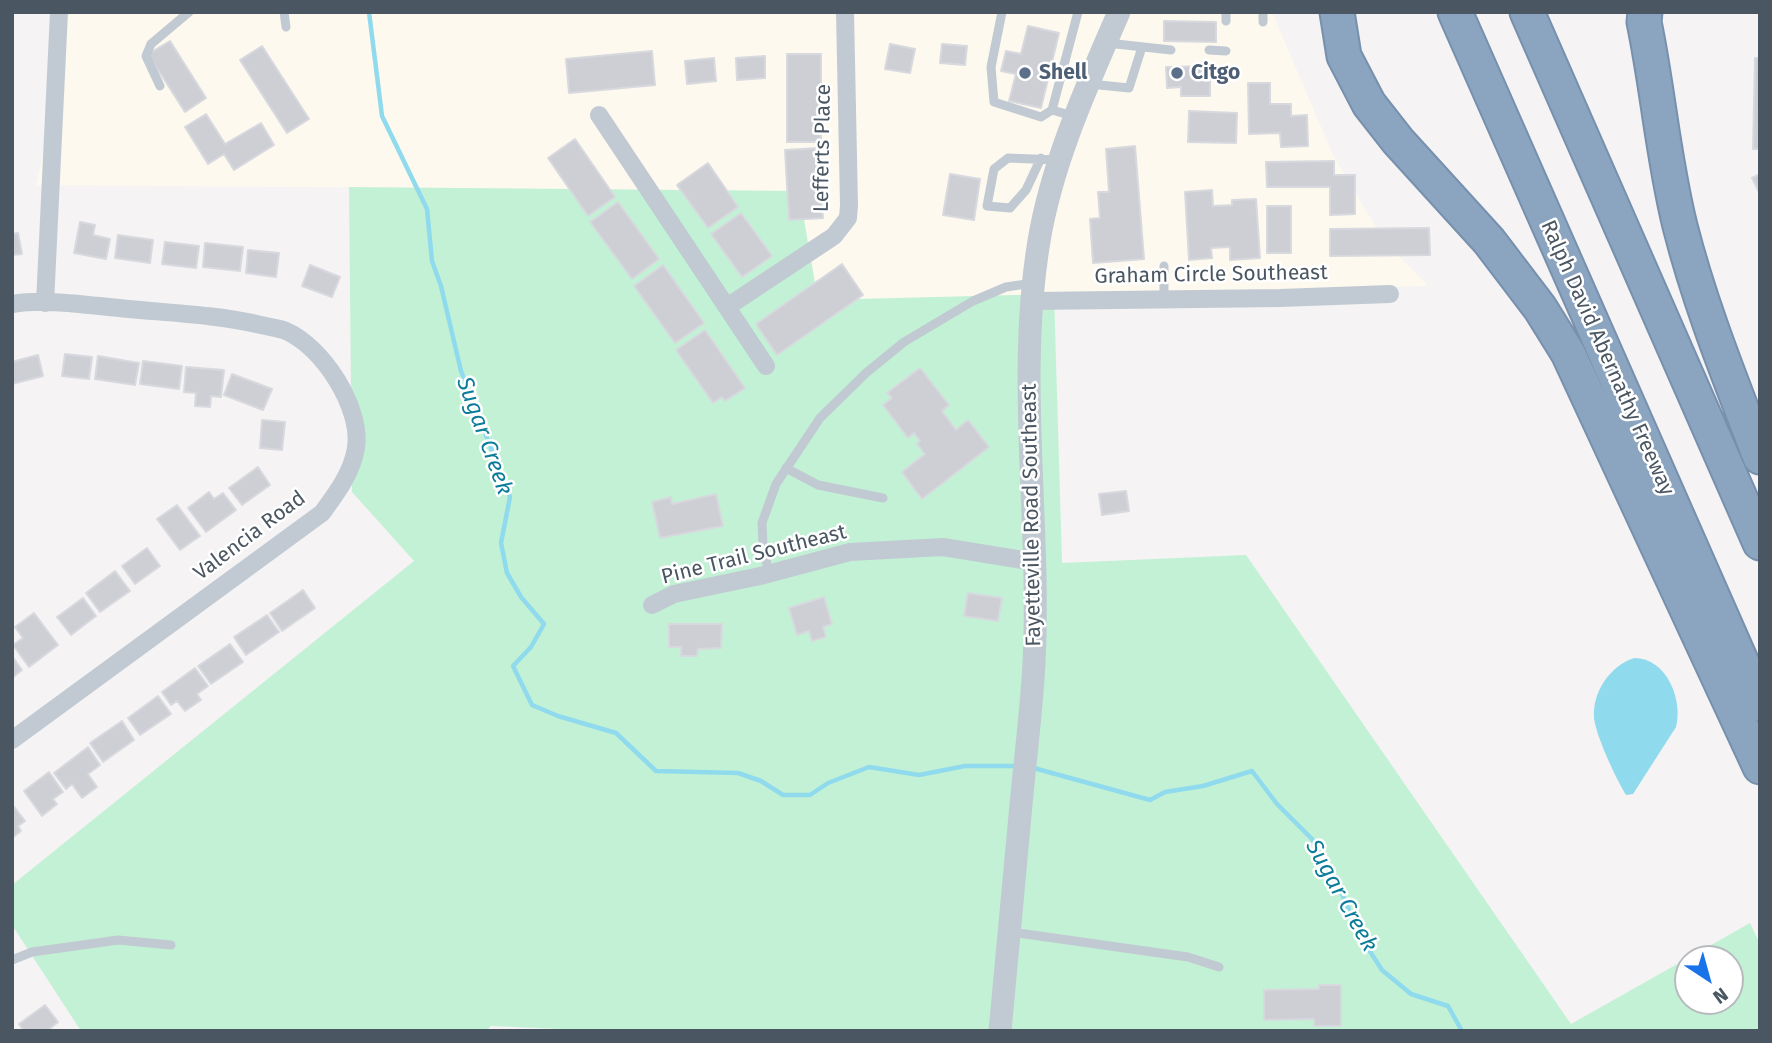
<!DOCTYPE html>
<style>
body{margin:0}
#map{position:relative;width:1772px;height:1043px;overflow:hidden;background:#f5f3f3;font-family:"Fira Sans",sans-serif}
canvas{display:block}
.frame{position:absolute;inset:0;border:14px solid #4a5661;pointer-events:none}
.north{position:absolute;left:1674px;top:945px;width:70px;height:70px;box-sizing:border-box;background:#fff;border:2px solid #b7bbc0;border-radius:50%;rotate:144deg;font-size:19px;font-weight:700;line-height:28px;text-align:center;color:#4a5661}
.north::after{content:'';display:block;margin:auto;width:24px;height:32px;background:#1a73e8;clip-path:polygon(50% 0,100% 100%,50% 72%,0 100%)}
</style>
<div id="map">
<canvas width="1772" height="1043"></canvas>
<div class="frame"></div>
<div class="north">N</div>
</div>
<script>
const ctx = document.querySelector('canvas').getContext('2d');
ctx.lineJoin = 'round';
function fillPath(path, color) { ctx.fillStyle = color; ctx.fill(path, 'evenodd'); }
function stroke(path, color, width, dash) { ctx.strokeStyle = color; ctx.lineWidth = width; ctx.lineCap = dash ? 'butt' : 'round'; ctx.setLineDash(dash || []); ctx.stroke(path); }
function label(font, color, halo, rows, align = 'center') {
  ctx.font = font + ' "Fira Sans",sans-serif'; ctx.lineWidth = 5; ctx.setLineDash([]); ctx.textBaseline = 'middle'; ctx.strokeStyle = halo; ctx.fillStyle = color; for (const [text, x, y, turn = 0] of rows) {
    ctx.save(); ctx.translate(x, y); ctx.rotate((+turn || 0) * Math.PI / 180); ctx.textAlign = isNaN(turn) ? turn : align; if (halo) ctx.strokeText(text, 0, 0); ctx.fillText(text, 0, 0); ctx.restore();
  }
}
fillPath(new Path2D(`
 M67,12H1272L1333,155L1384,241L1428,286L817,300L799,191L36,185L60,82Z`), '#fdf9ef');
fillPath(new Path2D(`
 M349,187L799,191L818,300L1054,294L1062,563L1246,555L1571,1024L1750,923L1760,944V1031H608L491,1026L486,1031H81L12,925V885L414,561L352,492ZM1688,959H1730V1001H1688Z`), '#c3f1d5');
fillPath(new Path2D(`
 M1634,658C1667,658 1683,700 1676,727L1633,794L1626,795C1616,779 1596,736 1594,718C1592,692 1610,666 1634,658Z`), '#90daee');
stroke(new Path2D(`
 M369,12L382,116L427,209L432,261L441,286L461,371L510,497L501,543L507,573L521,597L544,624L531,647L513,666L532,705L558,716L616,733L656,771L738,773L761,781L783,795H810L828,783L869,767L919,775L965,766H1018
 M1030,767L1150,800L1165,792L1203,786L1252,771L1277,804L1312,839L1342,894L1360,936L1382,970L1411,994L1448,1006L1462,1031`), '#90daee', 4.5);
const building = new Path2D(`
 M1164,21L1216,22V42L1164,41Z
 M1028,26L1059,33L1041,108L1009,101L1016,74L1001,71L1006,51L1021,54Z
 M170,41L206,98L185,112L148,54Z
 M890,44L915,49L910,73L885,69Z
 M942,44L967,46L965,65L940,63Z
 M262,46L309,119L287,133L240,60Z
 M652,51L655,85L569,93L566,59Z
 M787,54H821V142H787Z
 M765,56V78L737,80L736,58Z
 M714,58L716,81L687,84L685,61Z
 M1755,58H1760V149H1753Z
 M1210,66V96H1181V87L1167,88L1166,67Z
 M1248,83H1270V104H1291V116L1307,115L1308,146L1281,147L1280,133L1249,134Z
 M1189,111L1237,113L1236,143L1188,142Z
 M206,114L225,144L261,123L274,145L234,170L224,154L208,164L185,127Z
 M575,139L615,197L588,216L548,158Z
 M1135,146L1144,259L1093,263L1090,219L1100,218L1098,192H1109L1106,149Z
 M818,148L823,218L789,220L785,150Z
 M1334,161V175H1355V214L1330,215V187H1267L1266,162Z
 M708,163L738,207L708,228L677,185Z
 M950,174L980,179L974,220L943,215Z
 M1760,174V194L1752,178Z
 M1212,190L1213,206L1232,205V200L1256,199L1260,258L1230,260V247L1211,248L1212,258L1189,260L1185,192Z
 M618,202L659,259L632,279L590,222Z
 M1267,206H1291V253H1267Z
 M741,213L772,256L742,277L711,234Z
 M80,222L95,225L93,235L110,239L106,259L74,253Z
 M1429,228L1430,255L1330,256V229Z
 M18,233L22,254L12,255V234Z
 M118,235L153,240L150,263L115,258Z
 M165,242L199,246L196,268L162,264Z
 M205,243L243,247L240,271L203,267Z
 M248,250L279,253L276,277L246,273Z
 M842,264L863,295L777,355L756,324Z
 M310,265L340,277L332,297L302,286Z
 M663,265L704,323L675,343L634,286Z
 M705,330L745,388L725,401L722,397L713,403L676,350Z
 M65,354L92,357L89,379L62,376Z
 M38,355L43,376L12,384V362Z
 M98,356L139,363L135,385L95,379Z
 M143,361L182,366L179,389L140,384Z
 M186,367L224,370L221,397L211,396L210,407L195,406L196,393L184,392Z
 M920,368L949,405L942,411L956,430L968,420L989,447L922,499L902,472L925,454L917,444L920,441L914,433L908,438L883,405L892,398L887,393Z
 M232,374L272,389L263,410L224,395Z
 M262,420L285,422L282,450L260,448Z
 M258,467L270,485L242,505L229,488Z
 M1126,491L1129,511L1102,515L1099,494Z
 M209,492L214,499L223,493L236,510L206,532L188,508Z
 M716,494L723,526L660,538L652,502L671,497L672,504Z
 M177,505L200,536L180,550L157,519Z
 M147,548L160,566L135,584L122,566Z
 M115,571L130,591L100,612L86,593Z
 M303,590L315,608L282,631L270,613Z
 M968,593L1002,598L998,621L964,616Z
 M824,597L832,624L823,627L826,637L812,641L809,631L797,635L789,608Z
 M83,598L96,616L71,635L57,617Z
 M34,613L58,645L29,667L13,645L23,638L15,627Z
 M267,615L279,632L246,655L234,637Z
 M669,624H722L721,648L698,649L697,656H681V647H669Z
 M230,644L243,662L211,684L198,666Z
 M12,656L22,670L12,678Z
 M195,668L208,686L197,694L201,700L185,711L177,701L171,705L162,692Z
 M158,696L171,714L140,735L128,718Z
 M122,721L134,740L103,762L90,743Z
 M88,747L100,765L88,774L97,787L82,798L72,784L66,789L54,773Z
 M49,772L63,792L53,799L57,804L42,816L24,791Z
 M12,804L25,821L18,826L21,831L12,838Z
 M1319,985H1341V1026H1314V1019L1264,1020V990L1319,989Z
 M45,1005L58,1022L47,1031H24L19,1024Z`);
fillPath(building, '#cdcfd5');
stroke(building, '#d7d9de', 2);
const motorway = new Path2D(`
 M1337,12L1344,56L1369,104L1398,141L1489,241L1540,308L1568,353L1760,767
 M1455,12L1760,704
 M1527,12L1760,543
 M1645,12L1644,22C1658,89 1663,158 1680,226C1700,305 1731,381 1760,457`);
stroke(motorway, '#7690ad', 37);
stroke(new Path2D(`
 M284,12L286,27
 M1002,12L991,67L994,102L1041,117L1052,110L1073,116
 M1226,21V12
 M1263,22V12
 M1107,43L1171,50
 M1209,50L1226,51
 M1090,84L1129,88L1142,47
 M160,86L146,56L151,44L189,12
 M1052,110L1078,12
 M1041,158L1026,190L1010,208L987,206L994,169L1008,158L1058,160
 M1164,299V266
 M786,468L818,485L883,498
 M769,574L763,546L762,523L776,484L820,418L866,373L904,342L973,301L1006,287L1033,283
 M1011,932L1188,957L1219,967
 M12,960L32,952L118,940L171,945`), '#c1cad2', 9);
stroke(new Path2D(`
 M599,115L766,366
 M1033,301L1280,298L1390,294
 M45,303L59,12
 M12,304C49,298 91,306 129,309C172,313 218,315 261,325C269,327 279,328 286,331C323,347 362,408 356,448C352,473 336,494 322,513L12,740
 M727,307L834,236L848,218L849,205L845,12
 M652,605L674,594L760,576L850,552L943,547L1035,562`), '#c1cad2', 18);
stroke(new Path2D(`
 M1000,1031C1008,948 1015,866 1023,784C1027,744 1032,703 1034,663C1041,523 1016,380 1039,241C1052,162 1087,86 1119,12`), '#c1cad2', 23);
stroke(motorway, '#8ba5c1', 33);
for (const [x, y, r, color] of [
 [1025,73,7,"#5c6f8a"],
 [1177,73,7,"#5c6f8a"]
]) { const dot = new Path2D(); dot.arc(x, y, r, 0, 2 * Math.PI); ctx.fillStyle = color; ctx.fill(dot); stroke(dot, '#fff', 2.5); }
label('bold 21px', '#4e5e75', '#fff', [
 ["Shell",1039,73],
 ["Citgo",1191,73]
], 'left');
label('21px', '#4a5661', '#fff', [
 ["Lefferts Place",823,148,-89],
 ["Graham Circle Southeast",1211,275,-1],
 ["Ralph David Abernathy Freeway",1607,358,66],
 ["Fayetteville Road Southeast",1032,515,-91],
 ["Valencia Road",250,536,-37],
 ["Pine Trail Southeast",754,555,-14]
]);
label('italic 23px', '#0c7c9b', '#fff', [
 ["Sugar Creek",484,436,70],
 ["Sugar Creek",1341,896,61]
]);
</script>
